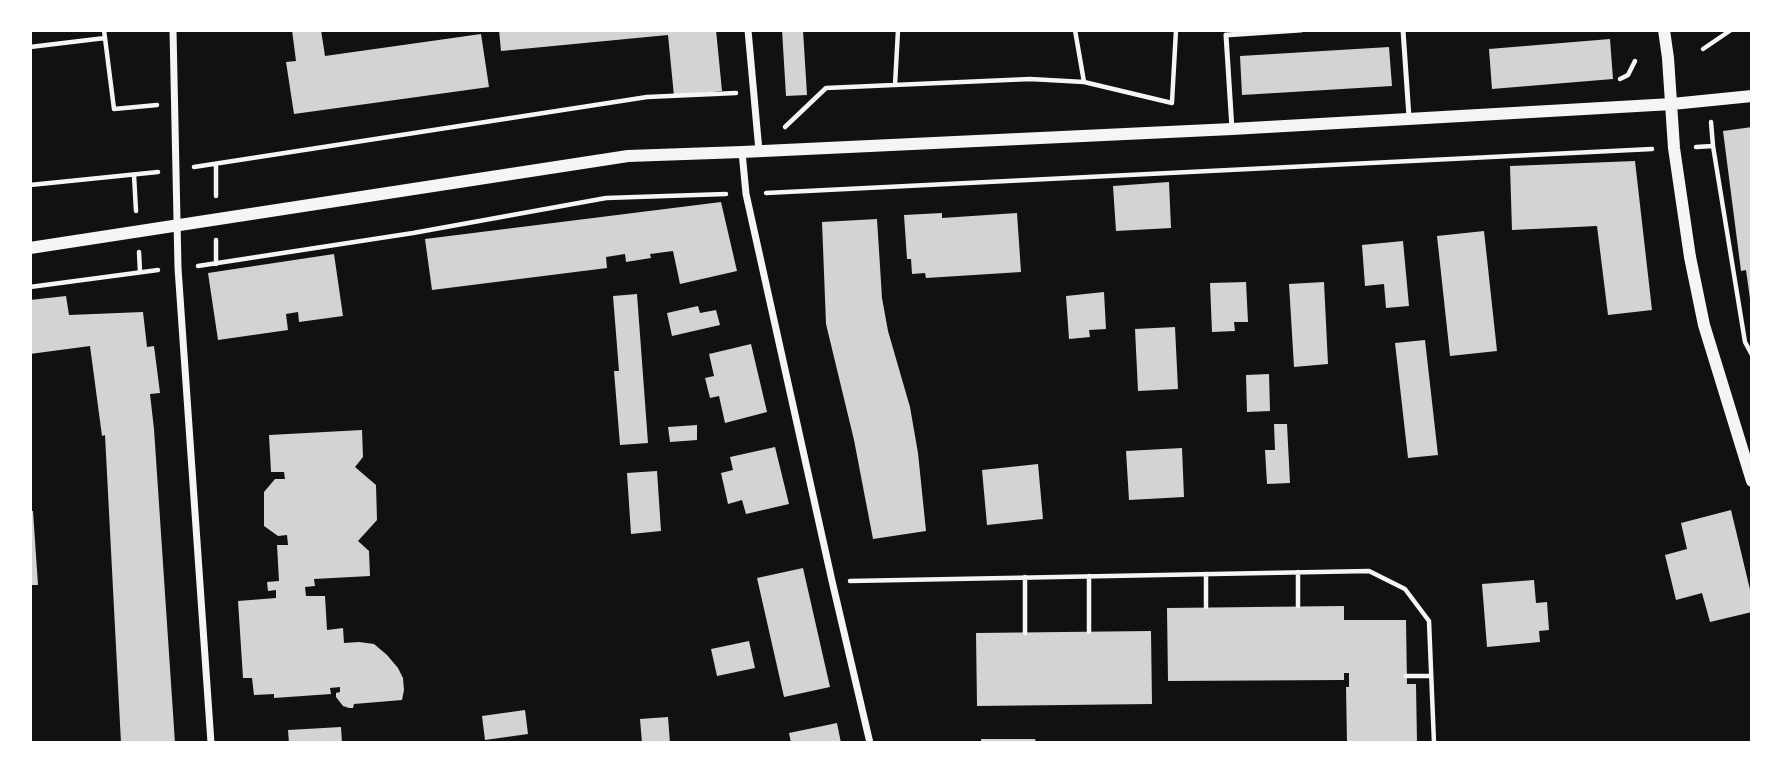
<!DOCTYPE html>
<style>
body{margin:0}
#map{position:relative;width:1782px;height:773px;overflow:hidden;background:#111;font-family:"IBM Plex Sans",sans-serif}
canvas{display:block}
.frame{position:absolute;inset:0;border:32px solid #fff;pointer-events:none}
</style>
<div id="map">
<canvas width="1782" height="773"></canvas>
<div class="frame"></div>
</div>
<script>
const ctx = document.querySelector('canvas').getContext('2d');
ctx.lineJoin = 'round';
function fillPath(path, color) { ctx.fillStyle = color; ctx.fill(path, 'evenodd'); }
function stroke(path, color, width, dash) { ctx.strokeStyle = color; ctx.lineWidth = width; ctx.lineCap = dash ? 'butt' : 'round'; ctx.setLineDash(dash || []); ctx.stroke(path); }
fillPath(new Path2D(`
 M292,30H321L325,56L481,34L489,87L294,114L286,62L296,61Z
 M499,30H701V32L716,30L722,91L674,96L668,35L501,51Z
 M782,30H803L807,95L786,96Z
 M1610,39L1613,79L1492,89L1489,49Z
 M1389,47L1392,86L1242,95L1240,56Z
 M1752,127V306H1751L1746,270L1741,271L1723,131Z
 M1635,161L1652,310L1608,315L1597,226L1512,230L1510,166Z
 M1169,182L1171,228L1116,231L1113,186Z
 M721,202L737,271L680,284L673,251L650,254L651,258L626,262L625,254L606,257L607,268L432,290L425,239Z
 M942,213V218L1017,213L1021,272L926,278L925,273L912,274L911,259H907L904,215Z
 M877,219L882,298L888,331L910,407L918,453L926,531L873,539L854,440L826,324L822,222Z
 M1484,231L1497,351L1450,356L1437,236Z
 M1403,241L1409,306L1386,308L1384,284L1365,286L1362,245Z
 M334,254L343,316L299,322L298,312L286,314L288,330L218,340L208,273Z
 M1246,282L1248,322H1234L1235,331L1212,332L1210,283Z
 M1324,282L1328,364L1294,367L1289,284Z
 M1104,292L1106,329L1089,330L1090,337L1069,339L1066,296Z
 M637,294L648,443L620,445L614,371H619L613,296Z
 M66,296L69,315L143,312L147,347L154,346L160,393L150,394L154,429L175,743H121L105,435L102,436L90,346L30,354V300Z
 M698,306L700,313L716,310L720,325L672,336L667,313Z
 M1175,327L1178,389L1138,391L1135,329Z
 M1425,340L1438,455L1408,458L1395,343Z
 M751,344L767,412L725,423L719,396L710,398L705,378L714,376L709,354Z
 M1269,374L1270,411L1247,412L1246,375Z
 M1274,424H1287L1290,483L1267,484L1265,450H1275Z
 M697,425V440L670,442L668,427Z
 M362,430L363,457L355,467L376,485L377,520L358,541L369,551L370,576L314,579L315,586L305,587L306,596H325L327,630L343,628L344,643L359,642L374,644L387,655L398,668L403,678L404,690L402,700L354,704L353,708H349L343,706L336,697V693L340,692V687L330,688L331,694L274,698V694L254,695L252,678H243L238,601L276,598V590L268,591L267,582L279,581L277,545H288L287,535L278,536L264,526V492L275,479H285L284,472H271L269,435Z
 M775,447L789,504L746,514L742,500L728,504L721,473L733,470L730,457Z
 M1182,448L1184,497L1129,500L1126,451Z
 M1038,464L1043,519L987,525L982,470Z
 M657,471L661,531L631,534L627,473Z
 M1731,510L1752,598V612L1710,622L1702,593L1676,600L1665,555L1687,549L1681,523Z
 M30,511H33L38,585H30Z
 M803,568L830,687L784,697L757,578Z
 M1534,580L1536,603L1547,602L1549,630L1539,631L1540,642L1487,647L1482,584Z
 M1344,606V620H1406L1407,684H1416L1417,743H1347L1346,687H1349V673H1344V680L1168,681L1167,608Z
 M1151,631L1152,704L977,706L976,633Z
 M749,641L755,668L717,676L711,649Z
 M525,710L528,734L485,740L482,716Z
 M668,717L670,743H642L640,719Z
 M837,723L841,743H791L789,733Z
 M341,727L342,743H289L288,730Z
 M981,739H1035L1036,743H981Z`), '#d3d3d3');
stroke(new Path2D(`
 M1075,30L1084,82
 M105,38L114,109L157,105
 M30,47L105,38L104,30
 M1703,49L1731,30
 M1620,79L1628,75L1635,61
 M895,85L898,30
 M1172,102L1176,30
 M1711,122L1713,146L1745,342L1752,355
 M785,127L826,88L1030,79L1084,82L1172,103
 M1696,147L1713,146
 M216,164V196
 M194,167L647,97L736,93
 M134,175L136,211
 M30,185L158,172
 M766,193L1652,149
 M139,252L140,272
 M216,264V240
 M198,266L413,233L606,198L726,194
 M30,287L158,270
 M1298,572V606
 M1206,574V607
 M1089,576V632
 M1025,577V633
 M850,581L1369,571L1405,589L1429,621L1434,743
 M1406,676H1431`), '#f5f5f5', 4.5);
stroke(new Path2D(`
 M1403,30L1409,117
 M1232,129L1226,35L1301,30`), '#f5f5f5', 5);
stroke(new Path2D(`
 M173,30L178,268L211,743
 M748,30L759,151
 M742,152L746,194L832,581L870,743`), '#f5f5f5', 7);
stroke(new Path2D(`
 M1664,30L1668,58L1674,148L1690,257L1704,325L1752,481
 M30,248L628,156L742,152L1232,129L1672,104L1752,96`), '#f5f5f5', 12);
</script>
